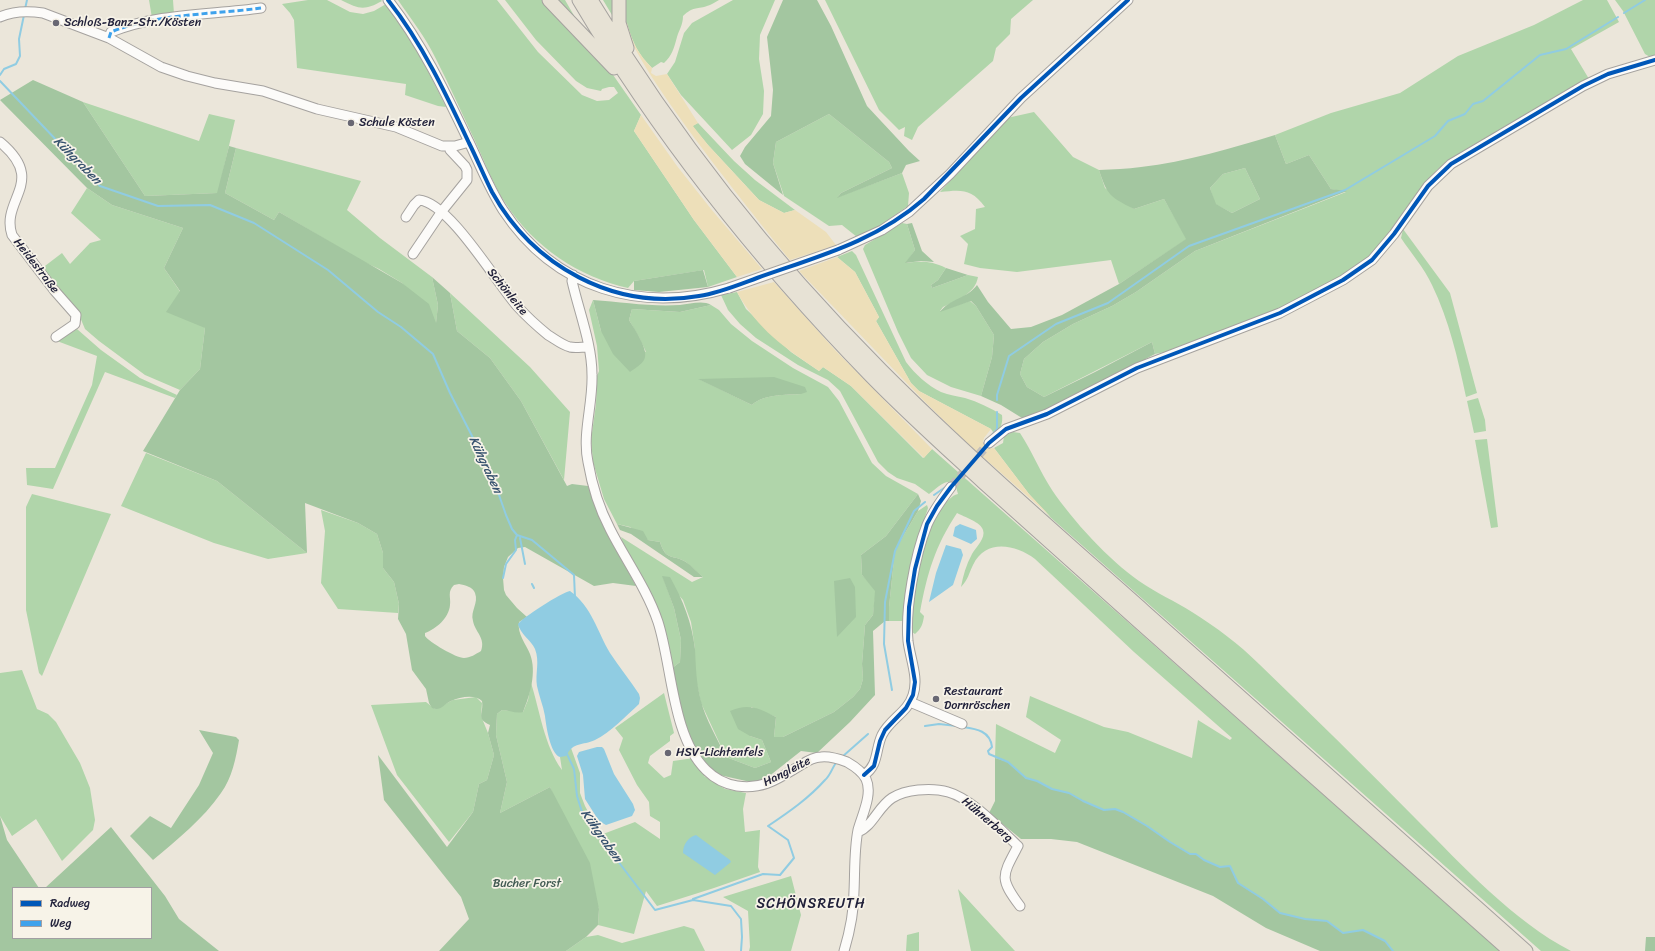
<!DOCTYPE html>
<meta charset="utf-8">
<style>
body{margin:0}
#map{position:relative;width:1655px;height:951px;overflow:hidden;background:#ebe6da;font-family:Sriracha,sans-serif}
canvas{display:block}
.legend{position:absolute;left:12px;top:887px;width:140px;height:52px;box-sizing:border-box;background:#f7f3e8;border:1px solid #a29fa3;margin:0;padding:5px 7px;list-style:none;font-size:12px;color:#22223b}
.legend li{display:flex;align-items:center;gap:8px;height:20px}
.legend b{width:20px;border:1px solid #a29fa3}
</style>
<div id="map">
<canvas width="1655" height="951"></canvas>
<ul class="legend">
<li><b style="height:5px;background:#0057b8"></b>Radweg</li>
<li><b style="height:5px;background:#3ea2ec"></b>Weg</li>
</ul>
</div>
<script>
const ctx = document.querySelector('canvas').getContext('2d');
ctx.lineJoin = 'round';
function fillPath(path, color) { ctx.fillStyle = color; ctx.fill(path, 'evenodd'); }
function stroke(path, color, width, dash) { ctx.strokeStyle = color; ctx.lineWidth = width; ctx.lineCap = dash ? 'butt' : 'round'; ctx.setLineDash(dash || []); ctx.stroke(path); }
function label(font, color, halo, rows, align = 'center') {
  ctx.font = font + ' Sriracha,sans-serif'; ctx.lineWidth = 3.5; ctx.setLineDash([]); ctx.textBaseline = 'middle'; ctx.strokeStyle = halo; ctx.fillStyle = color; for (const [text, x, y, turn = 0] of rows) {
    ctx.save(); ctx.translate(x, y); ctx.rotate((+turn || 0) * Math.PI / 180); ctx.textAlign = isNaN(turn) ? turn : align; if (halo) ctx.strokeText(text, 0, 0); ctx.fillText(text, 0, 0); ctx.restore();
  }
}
fillPath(new Path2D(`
 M149,0H173L174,14L152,18Z
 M308,0H327L350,12L363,14L374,11L386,4L420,55L446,107L438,106L405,95L406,84L297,68L294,20L290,13L282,4Z
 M341,0H381L382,1C364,11 359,9 341,0Z
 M398,0H497L538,52L582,95L597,101L609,100L618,93L614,87H609L602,89L601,91L587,88L576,81L536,40L505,0H542L611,72L641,115L634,131L694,220L737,277L708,287L704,270L634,281L628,288C579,277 534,247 506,204C493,185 485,162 475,141C462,114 450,86 436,59C426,38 411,19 398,0Z
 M554,0H565L580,26Z
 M603,0H615L614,15H612Z
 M625,0H719C715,2 711,5 707,6C695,10 694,6 683,16C683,25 679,30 677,37C674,48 672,56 664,63L661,62L652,68C638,54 633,43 627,24L626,27Z
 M733,0H775L760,35L759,59L764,91L763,114L751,135L732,150L681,95L667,74L675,62L684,33L692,23Z
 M825,0H1033L1011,19L1010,34L996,48L993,61L918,127L912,140L904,136L905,127L899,130L879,110Z
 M1583,0H1607L1619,22L1571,49L1589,79L1463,151L1438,169L1424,183L1377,249L1355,269L1265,317L1180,349L1155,354L1152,342L1044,397L1027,387L1020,374L1024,359L1043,342L1073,324L1112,306L1136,292L1195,251L1346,192L1331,189L1309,155L1286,164L1275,135L1331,113L1400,93L1458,56L1534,25Z
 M1615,0H1655V55L1650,57L1645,54L1623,11Z
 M83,102L199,141L209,114L235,120L218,193L145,196Z
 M1034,112L1073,157L1099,170L1105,188L1134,209L1164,199L1187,239L1119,284L1111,260L1017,272L980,268L964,264L968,244L960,236L975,229L976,209L985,207C971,188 961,190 940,192L1007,118Z
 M829,114L889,162L892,168L841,193L838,197L902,173L909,193L908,206L881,225L857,237L842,225L829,226L784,196L773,163L776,142Z
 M698,123L734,161L755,180L795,210L784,213L759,200L708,145L692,126Z
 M236,148L361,181L347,210L380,238L432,277L438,305L436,324L402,283L379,269L362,261L279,212L274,220L225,193Z
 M1245,168L1260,199L1232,213L1215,204L1210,188L1223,174Z
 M87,188L112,205L183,228L164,268L205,328L200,369L180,390L145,375L99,341L85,329L77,310L41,269L62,253L70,264L90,243L101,240L71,213Z
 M902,223L907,224L915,250L906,263C922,261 931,261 946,268L938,280L931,285L932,288L968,275L978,277C975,294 957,300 943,307L940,311L970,301L976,306L994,335L992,357L981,396L951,387L927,375L911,358L898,332L863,249L865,245Z
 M1403,229L1450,293L1477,393L1466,397C1458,359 1449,320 1432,285C1424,268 1411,253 1401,238Z
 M852,251L856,255L906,362C916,375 927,385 941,392C949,395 957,396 965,398C978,402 991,408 1002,415C1003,423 1001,428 995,435L991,429L919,391L911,383L876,321L879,317L855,272L837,257Z
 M737,292L746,309L791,352L819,371L823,367L851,386L923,458L932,449L1500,951H1393L1385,941L1363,930L1343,933L1327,921L1305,919L1280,913L1263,899L1238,883L1230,866L1220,867L1204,860L1196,854H1190L1170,842L1147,826L1123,812L1115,809L1104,810L1083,801L1069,793L1052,789L1037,781L1026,778L1008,762L995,758L996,724L1055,753L1061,740L1026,717L1030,696L1104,727L1128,732L1192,758L1198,720L1230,740L1232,738L1134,652L1035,559C1016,545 986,538 973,565C968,575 969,578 961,587C963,576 966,565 972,554C976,547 986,538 983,530C981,522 964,517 957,513C935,546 927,574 920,612L924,616C923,624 921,629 915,634L912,632L911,624L916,580L929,527L941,505C949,502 951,495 958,494L956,487L953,482C943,480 936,489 929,494L915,484L897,478L888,472L878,462L840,391L828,380L798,365L756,338L740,324L728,310L721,295Z
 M450,293L530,367L570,412L564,480L521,401L490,358L457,331Z
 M593,300L601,331L646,352L639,337L629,320L632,309L680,312L711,305L719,310L731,324L752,341L793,368L828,387L839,401L872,463L886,476L918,494L886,536L861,555L862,575L876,590L873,615L865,625L862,664L863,679L860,689L853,697L834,712L783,737H774L776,717L751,707L750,736L762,740L771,762L755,768L726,757L701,703L695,675V649L691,622L683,600L663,577L674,608L681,640L680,662L671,669L667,636L657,607L640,574L623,543L621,537L692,582L703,577C697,572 692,567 686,562C674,554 666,562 660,542L648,540L630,527L617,524L604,499L593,462L591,440L596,404L597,376L599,371L597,346L589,310ZM699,379L801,394C786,395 763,394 752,405Z
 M77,329L101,350L140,378L177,395L175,398L105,372L53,489L27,485L26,468H55L92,385L97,356L57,341Z
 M1478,398L1485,420L1486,431L1474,433L1467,401Z
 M1013,432L1020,433C1032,451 1040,472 1052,490C1073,521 1109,560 1139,581C1156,593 1175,601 1192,612C1216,627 1239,644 1259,664C1312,715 1365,767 1417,820C1463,866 1513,921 1571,951H1541L1050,517L1029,494L994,448L1003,443L1004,436Z
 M1487,439L1498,527L1491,528L1475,440Z
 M146,453L217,481L307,553L268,559L214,543L121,506Z
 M32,494L111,514L42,676L39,673L26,610V507Z
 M927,505L928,508L916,545L903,621H889V607L895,550L918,511Z
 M321,510L358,523L377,534L383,553V568L394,582L399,604L398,613L338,609L321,583L325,531Z
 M22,670L37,709L48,714L56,722L80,763L90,788L95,820L93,830L62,861L36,819L12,836L0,816V673Z
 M531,683C540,711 544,745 562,770L560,757L571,748L580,773V793L585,806L593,821L603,834L635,822L660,839V822L650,816L649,802L637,785L619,750L623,738L615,728L664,693L674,733L670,736V741L650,756L648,763L664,778L671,775L673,761L694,758L707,773L704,776L725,789L746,793L743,809L745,832L760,830L758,867L760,872L714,888L657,906L646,891L634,934L598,925L599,909L550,787L500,813L507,782L496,735L497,714L502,710L523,712L528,700Z
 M476,697L482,703L481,716L488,733L494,755L487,780L479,784L473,812L449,842L397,775L371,705L426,702L435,709L453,700Z
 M791,876L801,915L791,951H749L750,947L748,911L723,897Z
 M958,889L1014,950L1015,951H971Z
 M684,926L694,929L705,951H566L586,937L598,935L622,943Z
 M919,932V951H906L907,935Z`), '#b0d5aa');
fillPath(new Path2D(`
 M783,0H817L831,26L867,106L909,151L920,161L906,165L902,173L837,198L841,193L892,168L889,162L829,114L776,142L773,163L783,195L745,164L740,156L745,147L771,116L773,90L767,37Z
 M33,80L83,102L145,196L217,193L229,146L236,148L225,193L274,220L279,212L402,283L429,304L436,323L438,305L432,277L450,293L457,331L490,358L521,401L567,486L572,484L588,486L611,539L636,586L613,583L594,586L525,547L518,548L508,557L504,567L503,578L504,590L506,595L517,608L527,617L519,622C517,634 526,644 530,654C537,672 530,695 523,712C516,714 509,710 502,710L497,714L496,735L507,782L500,813L550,787L590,863L599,909L598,925L586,937L566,951H439L469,919L461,897L384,800L378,755L447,847L473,812L479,784L487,780L494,755L488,733L490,725C475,718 484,714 482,701C475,694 460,697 451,701C444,704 440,712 432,708L429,703L426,689L412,670L406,634L398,619L399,604L394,582L383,568V553L377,534L358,523L305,503L307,553L217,481L143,451L180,390L200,369L205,328L166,312L180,291L164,268L183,228L112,205L87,188L0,100ZM459,584C465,585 473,587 475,593C479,603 470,611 473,621C475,632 486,638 481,651C476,654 470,658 464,658C456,658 429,642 425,636V633C436,629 449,618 450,605C451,597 447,592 454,585Z
 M1275,135L1286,164L1309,155L1331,189L1347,191L1195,251L1136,292L1112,306L1073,324L1043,342L1024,359L1020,374L1027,387L1044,397L1095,372L1152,342L1155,354L1052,408L1041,413L1022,418L1001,405L981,396L992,357L994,335L976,306L971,301L940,312C949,299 968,298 977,285L988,302L1011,329L1031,327L1062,315L1119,284L1186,239L1164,199L1134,209C1110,197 1107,195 1099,170C1113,169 1127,169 1141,167C1186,162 1232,148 1275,135ZM1245,168L1260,199L1232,213L1216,204L1210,188L1223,174Z
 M912,223L922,251L934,262L921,261L905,263L915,250L907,224Z
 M946,268L968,275L932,288L931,285L938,280Z
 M703,270L708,287L659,292L634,290V281Z
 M593,300C622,302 651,307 680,305C690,304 703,300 711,305L680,312L632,309L629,320C634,328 650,351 644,360C642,364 634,369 630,372L613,354L601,331Z
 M774,377L805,387L807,392L801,394C787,395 763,394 752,405L698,379Z
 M918,494L921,501L918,511L895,550L889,607V621H885L873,631L875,695L850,722L817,753L801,751L763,781L755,783L715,774L697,752L682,718L671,669L680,662L681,640L674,608L662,576L670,577C683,600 692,623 695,649C696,668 696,682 701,701C705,718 718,740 726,757L755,768L771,762L762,740L750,736L738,729L730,711C748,703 759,708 776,717L774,737H783L834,712L853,697L860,689L863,679L862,664L865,625L873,615L875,591L862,575L861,555L886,536Z
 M617,524L643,531L648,540L660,542C666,562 674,554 686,562C692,566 697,572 703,577H694L631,534L620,530Z
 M850,578L855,587L856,617L837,637L834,581Z
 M199,730L236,737L239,740C236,758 232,778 221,793C203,819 177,840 153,860L130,836L150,816L171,828L199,785L213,753Z
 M995,758L1008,762L1026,778L1037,781L1052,789L1069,793L1083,801L1104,810L1115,809L1123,812L1147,826L1170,842L1190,854H1196L1204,860L1220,867L1230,866L1238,883L1263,899L1280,913L1305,919L1327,921L1343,933L1363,930L1385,941L1393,951H1320L1266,928L1213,896L1077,842L1051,839H1021L989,813L995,801Z
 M0,816L7,840L39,888H13V938H151V888H45L111,827L165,896L179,919L219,951H0Z
 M1646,937H1655V951H1645Z`), '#a3c6a0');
fillPath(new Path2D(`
 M627,23C632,42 638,54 652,68L651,73L656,76L667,74L698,123L693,126L708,145L759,200L784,213L795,210L826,232L836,245L790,260C765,229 621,53 627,23Z
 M641,115L677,166L711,209L762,269L737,277L694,220L634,131Z
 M837,257L855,272L879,317L876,321L911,383L919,391L991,429L984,438L983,442L986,449L994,448L1029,494L1051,517L966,442L923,400L799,271Z
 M774,282L835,350L932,449L924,458L851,386L823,367L819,371C784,347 758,330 737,292Z`), '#eddfb9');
fillPath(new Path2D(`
 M960,524L976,530L977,539L971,544L953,536L955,527Z
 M946,545L961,549L963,555L953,585L929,602L936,573Z
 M570,591C592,607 597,631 610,653C619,667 630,680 639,694L640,698L639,704C626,716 611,732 595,740C582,746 574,741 566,756L560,757C550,754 546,725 545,716C543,705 539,696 537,686C535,673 540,662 535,649C531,640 520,634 518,624C522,618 562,592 570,591Z
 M597,747H602L604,749L614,774L633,804L635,810L632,816L606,825L599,821L585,799L583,775L577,756L579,752Z
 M696,835L730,860L731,862L715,875L683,853C683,845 688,837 696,835Z`), '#90cce2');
stroke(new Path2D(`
 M25,9L27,0
 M1624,13L1645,0
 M0,75L4,69L16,64L20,56L19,39L24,15
 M0,81L100,186L158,206L210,205L254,223L328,270L378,312L401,327L433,354L450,393L492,475L506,515L512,529L517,535L532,540L574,575L575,598
 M997,400V395L1009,356L1056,324L1108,303L1189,246L1345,190L1435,136L1448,121L1465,114L1473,104L1483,101L1540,55L1566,49L1618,17
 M992,435L997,429V412
 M934,495L947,486
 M520,538L525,564
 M503,578L506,564L516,550L515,540L517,535
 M532,584L534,588
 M892,690L884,644L885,602L895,551L914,511L925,502
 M925,726L939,724L957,726
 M963,727C977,729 990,731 992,747L988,751L989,754L1008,762L1026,778L1037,781L1052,789L1069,793L1083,801L1104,810L1115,809L1123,812L1147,826L1170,842L1190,854H1196L1204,860L1220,867L1230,866L1238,883L1263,899L1280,913L1305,919L1327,921L1343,933L1363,930L1385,941L1393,951
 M566,752L574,769L577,796L583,815L655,910L693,900L731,906L741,919L742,937L741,951
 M842,757L868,734
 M693,899L763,874L780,875L794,858L788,840L768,826C789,812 809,798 825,780C831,775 833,765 837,762`), '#90cce2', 2);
stroke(new Path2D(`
 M951,487L989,443`), '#c3bfba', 9, [9, 4.5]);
const minor = new Path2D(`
 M388,0C422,43 446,94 469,142C480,165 489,188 503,210C555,289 641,314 729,288
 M0,17C13,11 29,11 43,13L109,38L161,67L187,76L215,83L263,91L317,109L396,127L442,146H455L469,142
 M109,38L111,32C158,13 211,15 261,8
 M0,142C48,182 0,199 12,235L54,290L76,315L75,324L56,337
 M406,217L414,205L419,200C449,202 496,282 517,306C527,317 537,326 548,335C555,339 562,345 570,347C575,348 582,347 588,347
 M838,250L882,230L909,212L950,174L1021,98L1128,0
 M413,254L442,211L467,180V170L465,166L450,150V146
 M573,275L572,281C579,312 592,344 592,375C593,404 582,434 588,462C592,485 599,508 610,529C625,559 647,589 658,622C672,665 672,737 706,770C714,778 725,784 737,786C764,790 779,778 801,765C807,761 814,757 821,757C830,756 839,759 847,762C854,766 862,771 866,779C873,794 862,815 858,830C854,850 855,871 854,891C854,912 850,931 844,951
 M989,443L1006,429L1047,414L1137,368L1280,313L1343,280L1372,260L1394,234L1428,186L1451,164L1583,86L1608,74L1655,60
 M910,702L962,724
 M864,775C879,765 875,750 882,735C890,719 908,712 913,695C919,678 910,658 908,641C905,609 915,555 927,525C933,511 942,499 951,487
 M858,832C873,826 878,807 892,798C900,793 908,791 918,790C928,789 938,789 948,792C971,798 1001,830 1018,846C1002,876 999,878 1020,906`);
const highway = new Path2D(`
 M549,0L614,68
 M579,0C660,137 760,262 871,376C907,413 945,447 983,482C1035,528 1086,575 1138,621C1262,731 1386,841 1510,951
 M591,0C672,135 770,259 881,370C965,454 1055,532 1144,611C1271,724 1399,838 1526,951
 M619,0V23L627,48`);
stroke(minor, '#a5a29f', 11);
stroke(highway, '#a5a29f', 15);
stroke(minor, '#fcfbf9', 9);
stroke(highway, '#e7e2d5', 13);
const minorBridge = new Path2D(`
 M729,288L838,250`);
stroke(minorBridge, '#a5a29f', 11, []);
stroke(minorBridge, '#fcfbf9', 9);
stroke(new Path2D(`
 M109,38L111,32C158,13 211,15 261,8`), '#3ea2ec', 3, [6, 3]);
stroke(new Path2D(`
 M388,0C422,43 446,94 469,143C477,159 484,176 492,192C533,266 614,311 699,296C719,293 738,285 757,278C816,257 875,242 924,199L1021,98L1128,0
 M864,775L874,766L880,741L885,730L906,708L913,695L915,682L908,641L909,607L915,569L927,524L937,506L951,487L989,443L1006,429L1047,414L1137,368L1280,313L1343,280L1372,260L1394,234L1428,186L1451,164L1583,86L1608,74L1655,60`), '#0057b8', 4);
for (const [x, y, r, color] of [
 [56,23,4,"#686773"],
 [351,123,4,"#686773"],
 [936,699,4,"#686773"],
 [668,753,4,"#686773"]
]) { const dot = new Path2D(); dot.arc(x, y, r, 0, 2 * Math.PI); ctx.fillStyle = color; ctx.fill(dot); stroke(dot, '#f7f3e8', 1.5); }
label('12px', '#22223b', '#f7f3e8', [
 ["Schloß-Banz-Str./Kösten",64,23],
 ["Schule Kösten",359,123],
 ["Restaurant",944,692],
 ["Dornröschen",944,706],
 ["HSV-Lichtenfels",676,753]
], 'left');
label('12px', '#22223b', '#f7f3e8', [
 ["Heidestraße",36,266,52],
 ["Schönleite",507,292,51],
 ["Hangleite",787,772,-27],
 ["Hühnerberg",987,820,40]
]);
label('12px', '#435c54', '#f7f3e8', [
 ["Bucher Forst",527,884]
]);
label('italic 13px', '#37526e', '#f7f3e8', [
 ["Kühgraben",77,161,45],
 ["Kühgraben",485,465,65],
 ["Kühgraben",601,836,55]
]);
ctx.letterSpacing = '1px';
label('14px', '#22223b', '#f7f3e8', [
 ["SCHÖNSREUTH",811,904]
]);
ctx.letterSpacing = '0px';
</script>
